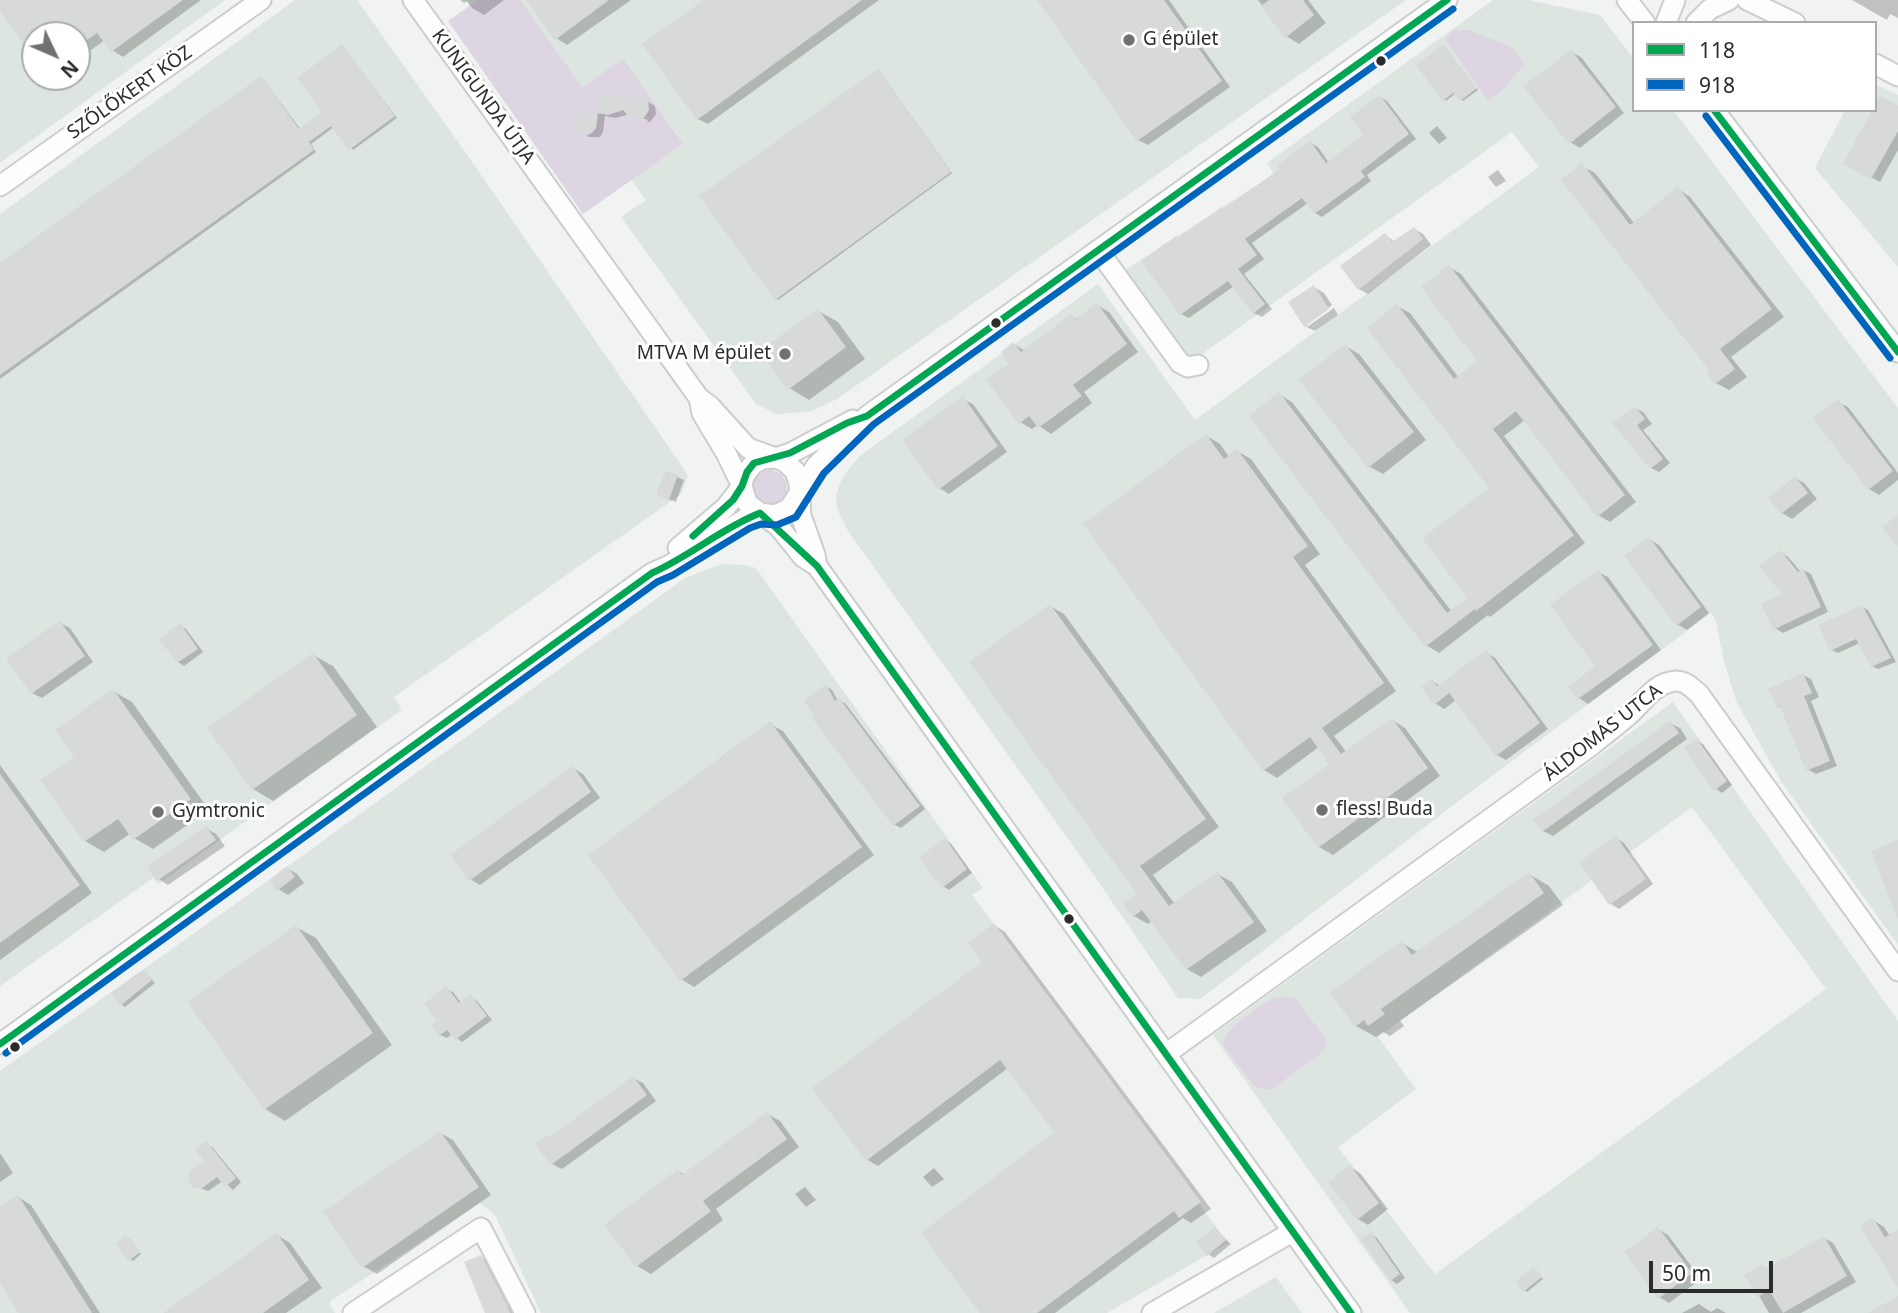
<!DOCTYPE html>
<meta charset="utf-8">
<style>
body{margin:0}
#map{position:relative;width:1898px;height:1313px;overflow:hidden;background:#f0f3f1;font-family:"Noto Sans",sans-serif}
canvas{display:block}
.legend{position:absolute;left:1632px;top:21px;width:245px;height:91px;box-sizing:border-box;background:#fff;border:2px solid #aaabab;margin:0;padding:9px 12px;list-style:none;font-size:21px;color:#2b2d2c}
.legend li{display:flex;align-items:center;gap:14px;height:35px}
.legend b{width:35px;border:2px solid #aaabab}
.north{position:absolute;left:21px;top:21px;width:70px;height:70px;box-sizing:border-box;background:#fff;border:2px solid #aaabab;border-radius:50%;rotate:134deg;font-size:19px;font-weight:700;line-height:28px;text-align:center;color:#2b2d2c}
.north::after{content:'';display:block;margin:auto;width:24px;height:32px;background:#707271;clip-path:polygon(50% 0,100% 100%,50% 72%,0 100%)}
.scale{position:absolute;left:1649px;top:1261px;width:124px;height:32px;box-sizing:border-box;border:4px solid #2b2d2c;border-top:0;padding-left:9px;font-size:21px;line-height:24px;white-space:nowrap;color:#2b2d2c;-webkit-text-stroke:5px #fff;paint-order:stroke}
</style>
<div id="map">
<canvas width="1898" height="1313"></canvas>
<ul class="legend">
<li><b style="height:9px;background:#00a651"></b>118</li>
<li><b style="height:9px;background:#0065bd"></b>918</li>
</ul>
<div class="north">N</div>
<div class="scale">50 m</div>
</div>
<script>
const ctx = document.querySelector('canvas').getContext('2d');
ctx.lineJoin = 'round';
function fillPath(path, color) { ctx.fillStyle = color; ctx.fill(path, 'evenodd'); }
function stroke(path, color, width, dash) { ctx.strokeStyle = color; ctx.lineWidth = width; ctx.lineCap = dash ? 'butt' : 'round'; ctx.setLineDash(dash || []); ctx.stroke(path); }
function label(font, color, halo, rows, align = 'center') {
  ctx.font = font + ' "Noto Sans",sans-serif'; ctx.lineWidth = 6; ctx.setLineDash([]); ctx.textBaseline = 'middle'; ctx.strokeStyle = halo; ctx.fillStyle = color; for (const [text, x, y, turn = 0] of rows) {
    ctx.save(); ctx.translate(x, y); ctx.rotate((+turn || 0) * Math.PI / 180); ctx.textAlign = isNaN(turn) ? turn : align; if (halo) ctx.strokeText(text, 0, 0); ctx.fillText(text, 0, 0); ctx.restore();
  }
}
fillPath(new Path2D(`
 M0,0H225L0,163ZM35,35H77V77H35Z
 M295,0H357L466,153L688,475L681,494L394,697L402,710L158,884L153,878L0,986V214Z
 M465,0H1406L837,399L812,411L777,414L756,404L621,217L646,200L631,180L606,196Z
 M1493,0H1528L1600,15L1634,59V110H1673L1898,408V945L1782,783L1737,703L1724,662L1716,620L1711,613L1477,787L1200,999L1178,998L1089,868L848,531L837,509L836,496L840,483L849,468L861,455L1098,284L1195,420L1539,167L1512,132L1191,362L1125,270L1274,174L1267,163Z
 M1875,84L1898,95V267L1815,168L1845,110H1875Z
 M722,564L745,565L756,568L983,888L972,895L1228,1243L1107,1313H541L495,1215L480,1203L329,1302L335,1313H0V1071L269,880L685,578Z
 M1673,702L1898,1021V1313H1410L1213,1035ZM1692,807L1826,989L1435,1274L1338,1147L1416,1089L1378,1037Z
 M1276,1277L1302,1313H1214Z`), '#dde5e0');
fillPath(new Path2D(`
 M478,0H520L582,87L623,59L683,144L583,214L448,21Z
 M1454,30H1469L1511,47L1525,64L1500,92L1488,101L1445,39Z
 M753 487a17 17 0 1 1 34 0a17 17 0 1 1-34 0Z
 M1275,997H1294L1326,1039L1325,1050L1271,1090L1254,1086L1224,1046C1221,1027 1261,1007 1275,997Z`), '#ded5e2');
fillPath(new Path2D(`
 M0,0H201L123,57L112,50L105,40L77,60V35H35V57L0,8Z
 M460,0H504L484,15L472,8L467,1L464,3Z
 M528,0H631L567,45L556,38Z
 M707,0H879L708,124L698,119Z
 M1039,0H1169L1230,87L1148,145L1138,140Z
 M1258,0H1308L1326,23L1299,44L1286,36Z
 M1852,0H1898V18L1890,14L1887,20Z
 M342,46L397,118L353,150L334,127L311,144L316,152L0,379V265L262,78L301,130L324,112Z
 M1443,46L1478,90L1463,101L1456,93L1446,101L1444,99Z
 M1571,52L1581,57L1624,113L1580,148L1570,142Z
 M880,72L952,173L778,300L776,298Z
 M49,77H69L60,84Z
 M1380,97L1387,101L1416,139L1367,175L1371,181L1322,217L1315,213L1308,203L1252,243L1264,259L1244,274L1272,309L1262,317L1254,313L1234,286L1189,318L1181,314L1180,240L1283,169L1310,143L1318,147L1329,163L1366,135Z
 M647,101L655,106L656,114L651,121L647,123L648,120L629,114L616,118L605,116L603,132L600,137H589L581,133L595,114L626,103Z
 M1898,107V150L1880,182L1845,163Z
 M1437,126L1447,138L1439,144L1429,133Z
 M1582,166L1595,173L1634,223L1678,189L1690,197L1784,317L1731,357L1747,377L1729,390L1716,383L1712,371Z
 M1498,170L1506,181L1496,187L1488,177Z
 M1414,229L1423,234L1431,245L1368,294L1359,289L1385,235L1395,242Z
 M1449,267L1461,274L1636,502L1610,522L1598,515L1525,420L1504,436L1585,543L1490,617L1488,615L1439,653L1426,645L1280,395L1292,402L1452,612L1469,598L1492,488L1397,306L1410,313L1459,378L1480,361Z
 M1314,287L1324,293L1332,305L1307,323V327L1305,326Z
 M1097,305L1109,312L1138,352L1084,392L1092,403L1051,434L1038,425L1032,429L1020,422L1012,364L1014,344L1025,351L1072,316L1078,319Z
 M1334,308L1338,315L1315,331L1307,327Z
 M818,311L838,322L865,359L809,400L789,388Z
 M1345,346L1359,354L1426,440L1383,474L1370,467Z
 M963,399L973,404L1007,452L949,494L939,488Z
 M1838,402L1848,407L1898,473V480L1879,495L1869,489Z
 M1635,408L1643,412L1652,424L1643,430L1670,463L1659,472L1651,468L1628,438Z
 M1207,436L1220,444L1229,457L1237,451L1251,459L1320,554L1305,565L1396,691L1334,736L1347,753L1392,720L1405,728L1440,776L1333,855L1319,847L1332,764L1319,747L1277,778L1264,770Z
 M667,473L684,480L676,502L665,498Z
 M1796,478L1805,484L1817,499L1792,519L1782,513L1771,498Z
 M1649,539L1659,545L1709,613L1687,630L1677,624Z
 M1780,552L1788,557L1801,572L1803,570L1811,574L1828,612L1783,633L1775,628L1785,595Z
 M1598,572L1608,577L1661,650L1588,704L1579,698L1597,666Z
 M1050,606L1064,614L1219,827L1153,875L1175,904L1217,874L1232,882L1267,931L1201,977L1187,969L1152,921L1148,924L1134,916L1139,894Z
 M1862,607L1868,610L1896,662L1878,669L1872,666L1860,643L1838,653L1832,650Z
 M60,623L70,628L93,662L42,698L32,693Z
 M180,626L186,629L203,652L184,666L178,662Z
 M1486,652L1495,658L1548,729L1506,760L1497,755L1456,700L1444,709L1435,703L1432,681L1441,686Z
 M313,655L333,666L377,727L273,801L253,789Z
 M1803,675L1811,679L1819,697L1811,701L1837,766L1816,774L1807,769L1783,709L1779,707Z
 M826,686L832,690L838,701L845,703L925,809L901,828L895,825Z
 M113,691L132,702L209,810L153,849L134,838L131,833L104,852L85,841L77,757Z
 M1670,723L1680,728L1687,739L1553,836L1543,831Z
 M770,724L783,731L874,855L694,987L681,979Z
 M1697,741L1703,744L1732,785L1722,793L1716,789Z
 M0,765L92,893L0,960Z
 M573,768L583,774L600,798L480,885L470,879Z
 M206,828L216,834L225,846L168,885L159,879Z
 M1616,838L1624,843L1653,884L1619,909L1611,904Z
 M945,840L951,844L972,873L949,890L943,886Z
 M287,868L297,874L304,883L288,895L278,889Z
 M1529,874L1549,886L1563,905L1400,1021L1404,1026L1390,1036L1383,1032L1376,1037L1356,1026L1402,943L1419,953Z
 M994,925L1005,932L1211,1209L1191,1223L1183,1218L1055,1313H982L1056,1132L1008,1068L878,1166L868,1160L815,1088L984,962Z
 M296,927L316,938L392,1045L285,1121L265,1109Z
 M144,971L155,983L125,1007L121,1004Z
 M446,989L453,992L462,1004L471,997L477,1001L492,1020L462,1042L452,1034L447,1038L440,1035L439,1022Z
 M633,1078L643,1083L656,1101L562,1169L552,1164L551,1138Z
 M767,1114L780,1121L799,1147L716,1209L723,1220L651,1274L637,1266L607,1225L678,1171L685,1175Z
 M440,1133L453,1140L491,1195L377,1274L363,1266Z
 M206,1144L212,1147L241,1182L233,1190L223,1181L208,1191L194,1186L207,1162Z
 M0,1153L13,1173L0,1182Z
 M1350,1167L1360,1173L1388,1209L1368,1225L1358,1219Z
 M934,1168L944,1179L932,1187L923,1177Z
 M805,1187L816,1200L806,1207L795,1194Z
 M18,1197L31,1205L100,1313H21L0,1279V1208Z
 M1873,1220L1884,1227L1890,1236L1898,1231V1285Z
 M1215,1229L1231,1244L1214,1258L1208,1254Z
 M1658,1229L1668,1235L1701,1279L1669,1303L1659,1297Z
 M1371,1234L1377,1238L1405,1278L1397,1284L1391,1280Z
 M277,1235L290,1243L322,1288L286,1313H166Z
 M129,1238L141,1254L133,1261L130,1259Z
 M1824,1238L1833,1243L1856,1282L1801,1313H1769L1747,1275L1763,1266L1769,1270Z
 M481,1257L491,1263L516,1313H486Z
 M1537,1271L1543,1279L1527,1292L1525,1291Z
 M1699,1304L1711,1312L1717,1308L1726,1313H1682Z`), '#0003');
fillPath(new Path2D(`
 M0,0H183L111,52L97,33L77,47V35H35V60L0,11Z
 M526,0H609L555,40Z
 M704,0H862L697,120L642,44Z
 M1037,0H1164L1222,81L1137,141Z
 M1269,0H1303L1314,15L1285,38L1261,6Z
 M342,44L395,116L349,150L331,126L309,142L314,150L0,375V263L261,76L299,129L322,112L297,78Z
 M1443,44L1477,88L1460,101L1453,93L1443,101L1416,65Z
 M1571,50L1616,107L1569,144L1523,86Z
 M878,69L951,172L775,300L699,196Z
 M603,92H610L626,101L631,96L640,95L648,100L649,110L644,118L639,120L629,117L623,110L608,115L598,113L596,128L592,133L586,136L580,134L575,130L574,123L576,117L581,113L594,112L598,97Z
 M1380,95L1409,134L1361,171L1365,177L1314,214L1302,198L1245,239L1257,255L1238,269L1265,304L1253,314L1228,281L1180,315L1141,261L1176,236L1178,238L1222,207L1223,209L1280,169L1277,165L1310,141L1326,163L1363,135L1350,117Z
 M1880,96L1898,105V131L1871,179L1843,164L1872,110H1875V104Z
 M1582,163L1630,225L1678,187L1772,309L1720,349L1735,369L1715,384L1706,373L1709,370L1561,180Z
 M1414,227L1423,239L1358,290L1340,266L1385,233L1392,242Z
 M1449,265L1625,495L1597,517L1516,411L1493,429L1574,535L1476,611L1475,609L1425,647L1249,416L1279,392L1447,613L1467,598L1422,538L1489,488L1367,328L1397,304L1454,379L1477,361L1421,287Z
 M1314,285L1329,309L1304,327L1288,302Z
 M1097,303L1127,344L1073,385L1082,396L1038,428L1029,416L1019,424L986,380L1009,364L1001,352L1013,342L1021,352L1072,314L1076,319Z
 M818,309L846,347L788,390L760,351Z
 M1345,344L1414,432L1368,468L1299,380Z
 M963,396L998,446L938,490L902,440Z
 M1838,399L1893,471L1868,490L1813,418Z
 M1635,406L1645,419L1637,425L1663,459L1650,469L1612,423Z
 M1206,434L1224,459L1237,449L1308,546L1293,557L1384,683L1322,728L1341,754L1392,718L1428,768L1318,848L1282,798L1329,764L1310,737L1263,771L1083,524Z
 M666,471L678,475L669,500L656,495Z
 M1795,476L1808,493L1781,514L1768,498Z
 M1898,515V547L1882,527Z
 M1649,537L1701,607L1676,626L1624,556Z
 M1780,550L1798,572L1803,568L1821,607L1773,630L1761,604L1782,594L1759,567Z
 M1598,570L1653,645L1578,699L1568,687L1595,666L1550,605Z
 M1050,604L1206,819L1140,866L1169,906L1217,872L1254,922L1186,970L1142,910L1133,917L1123,904L1137,894L969,662Z
 M1862,605L1891,658L1871,667L1856,639L1830,651L1819,625Z
 M60,621L85,656L31,694L6,658Z
 M180,623L198,649L177,663L159,639Z
 M1486,650L1540,723L1496,756L1449,693L1434,705L1421,687L1432,679L1437,686Z
 M313,653L357,715L252,790L207,728Z
 M1803,673L1812,693L1804,696L1830,761L1806,771L1780,706L1777,708L1768,689Z
 M826,684L835,701L839,698L920,806L893,826L812,718L814,717L804,701Z
 M113,689L191,799L133,840L118,819L84,842L40,780L74,757L55,730Z
 M770,721L862,847L680,981L588,855Z
 M1670,721L1679,733L1542,832L1533,820Z
 M1697,739L1727,781L1714,791L1684,748Z
 M573,766L591,792L469,881L450,855Z
 M0,774L80,885L0,943Z
 M206,826L216,840L157,881L147,866Z
 M1616,836L1646,879L1609,905L1579,862Z
 M945,838L967,869L942,888L919,857Z
 M1898,840V918H1897L1871,851Z
 M287,866L295,877L277,891L269,880Z
 M1529,872L1544,893L1381,1009L1385,1014L1368,1026L1364,1020L1355,1027L1330,992L1402,941L1412,955Z
 M994,923L1201,1202L1179,1218L1174,1211L1037,1313H980L921,1233L1054,1132L1000,1060L866,1161L812,1088L982,962L968,943Z
 M296,925L373,1033L264,1110L187,1002Z
 M144,969L152,980L120,1006L111,993Z
 M446,986L459,1003L471,995L487,1016L455,1040L447,1030L439,1036L431,1025L437,1021L424,1004Z
 M633,1076L647,1095L551,1165L535,1144L548,1134L550,1137Z
 M767,1112L787,1139L703,1201L711,1211L636,1267L604,1225L678,1169L682,1175Z
 M440,1131L479,1187L362,1268L323,1212Z
 M206,1141L236,1178L225,1187L217,1177L201,1189L192,1187L188,1180L190,1171L204,1161L195,1150Z
 M1350,1165L1379,1203L1357,1220L1328,1182Z
 M18,1195L92,1313H19L0,1283V1206Z
 M1873,1218L1885,1237L1898,1229V1288L1860,1226Z
 M1215,1227L1226,1240L1207,1256L1196,1242Z
 M1658,1227L1692,1273L1658,1299L1624,1252Z
 M1371,1232L1400,1274L1390,1281L1361,1239Z
 M277,1233L309,1280L263,1313H163Z
 M126,1235L140,1252L129,1261L115,1244Z
 M1824,1236L1847,1276L1783,1313L1769,1290L1757,1297L1744,1275L1763,1264L1766,1269Z
 M481,1255L507,1305L510,1313H485L464,1262Z
 M1534,1267L1542,1277L1523,1292L1515,1282Z
 M1898,1296V1313H1868Z`), '#d7dad8');
const minor = new Path2D(`
 M413,0L699,398L710,406L748,448L784,461L795,471L799,483L801,516L815,555L817,566
 M1627,0L1645,23
 M1747,0L1795,23
 M1666,23L1675,0
 M1696,23L1710,9L1729,0
 M1875,64L1898,76
 M1714,110L1898,352
 M0,186L261,0
 M1098,250L1180,363L1188,367L1198,365
 M699,398L702,413L726,453L742,486L747,503L779,527L803,557L817,566L1351,1313
 M760,513L775,515L789,509L816,466L867,416L1447,0
 M678,548L726,507L742,486L744,476L753,464L763,459L775,458L791,453L853,420
 M0,1044L652,573L668,566L745,519L760,513
 M1166,1054L1592,745C1605,734 1619,724 1631,713C1643,702 1653,686 1670,682C1682,678 1690,686 1699,694L1898,971
 M353,1313L481,1228L525,1313
 M1152,1313L1292,1232`);
stroke(minor, '#cccecc', 23);
stroke(minor, '#fdfdfd', 19);
stroke(new Path2D(`
 M1714,110L1898,352
 M693,536L733,500L742,486L747,472L754,463L790,453L847,423L867,416L1447,0
 M0,1044L652,573C690,556 722,528 760,513L817,566L1351,1313`), '#00a651', 7);
stroke(new Path2D(`
 M1706,116L1890,358
 M6,1053L657,582L673,575L750,528L761,524L777,525L796,517L824,473L874,424L1453,9`), '#0065bd', 7);
for (const [x, y, r, color] of [
 [1129,40,7,"#707271"],
 [1381,61,6,"#2b2d2c"],
 [996,323,6,"#2b2d2c"],
 [785,354,7,"#707271"],
 [1322,810,7,"#707271"],
 [158,812,7,"#707271"],
 [1069,919,6,"#2b2d2c"],
 [15,1047,6,"#2b2d2c"]
]) { const dot = new Path2D(); dot.arc(x, y, r, 0, 2 * Math.PI); ctx.fillStyle = color; ctx.fill(dot); stroke(dot, '#fff', 2.5); }
label('19px', '#2b2d2c', '#fff', [
 ["G épület",1143,40],
 ["MTVA M épület",771,354,"right"],
 ["fless! Buda",1336,810],
 ["Gymtronic",172,812]
], 'left');
label('19px', '#2b2d2c', '#fff', [
 ["SZŐLŐKERT KÖZ",130,93,-35],
 ["KUNIGUNDA ÚTJA",483,97,54],
 ["ÁLDOMÁS UTCA",1603,733,-38]
]);
</script>
